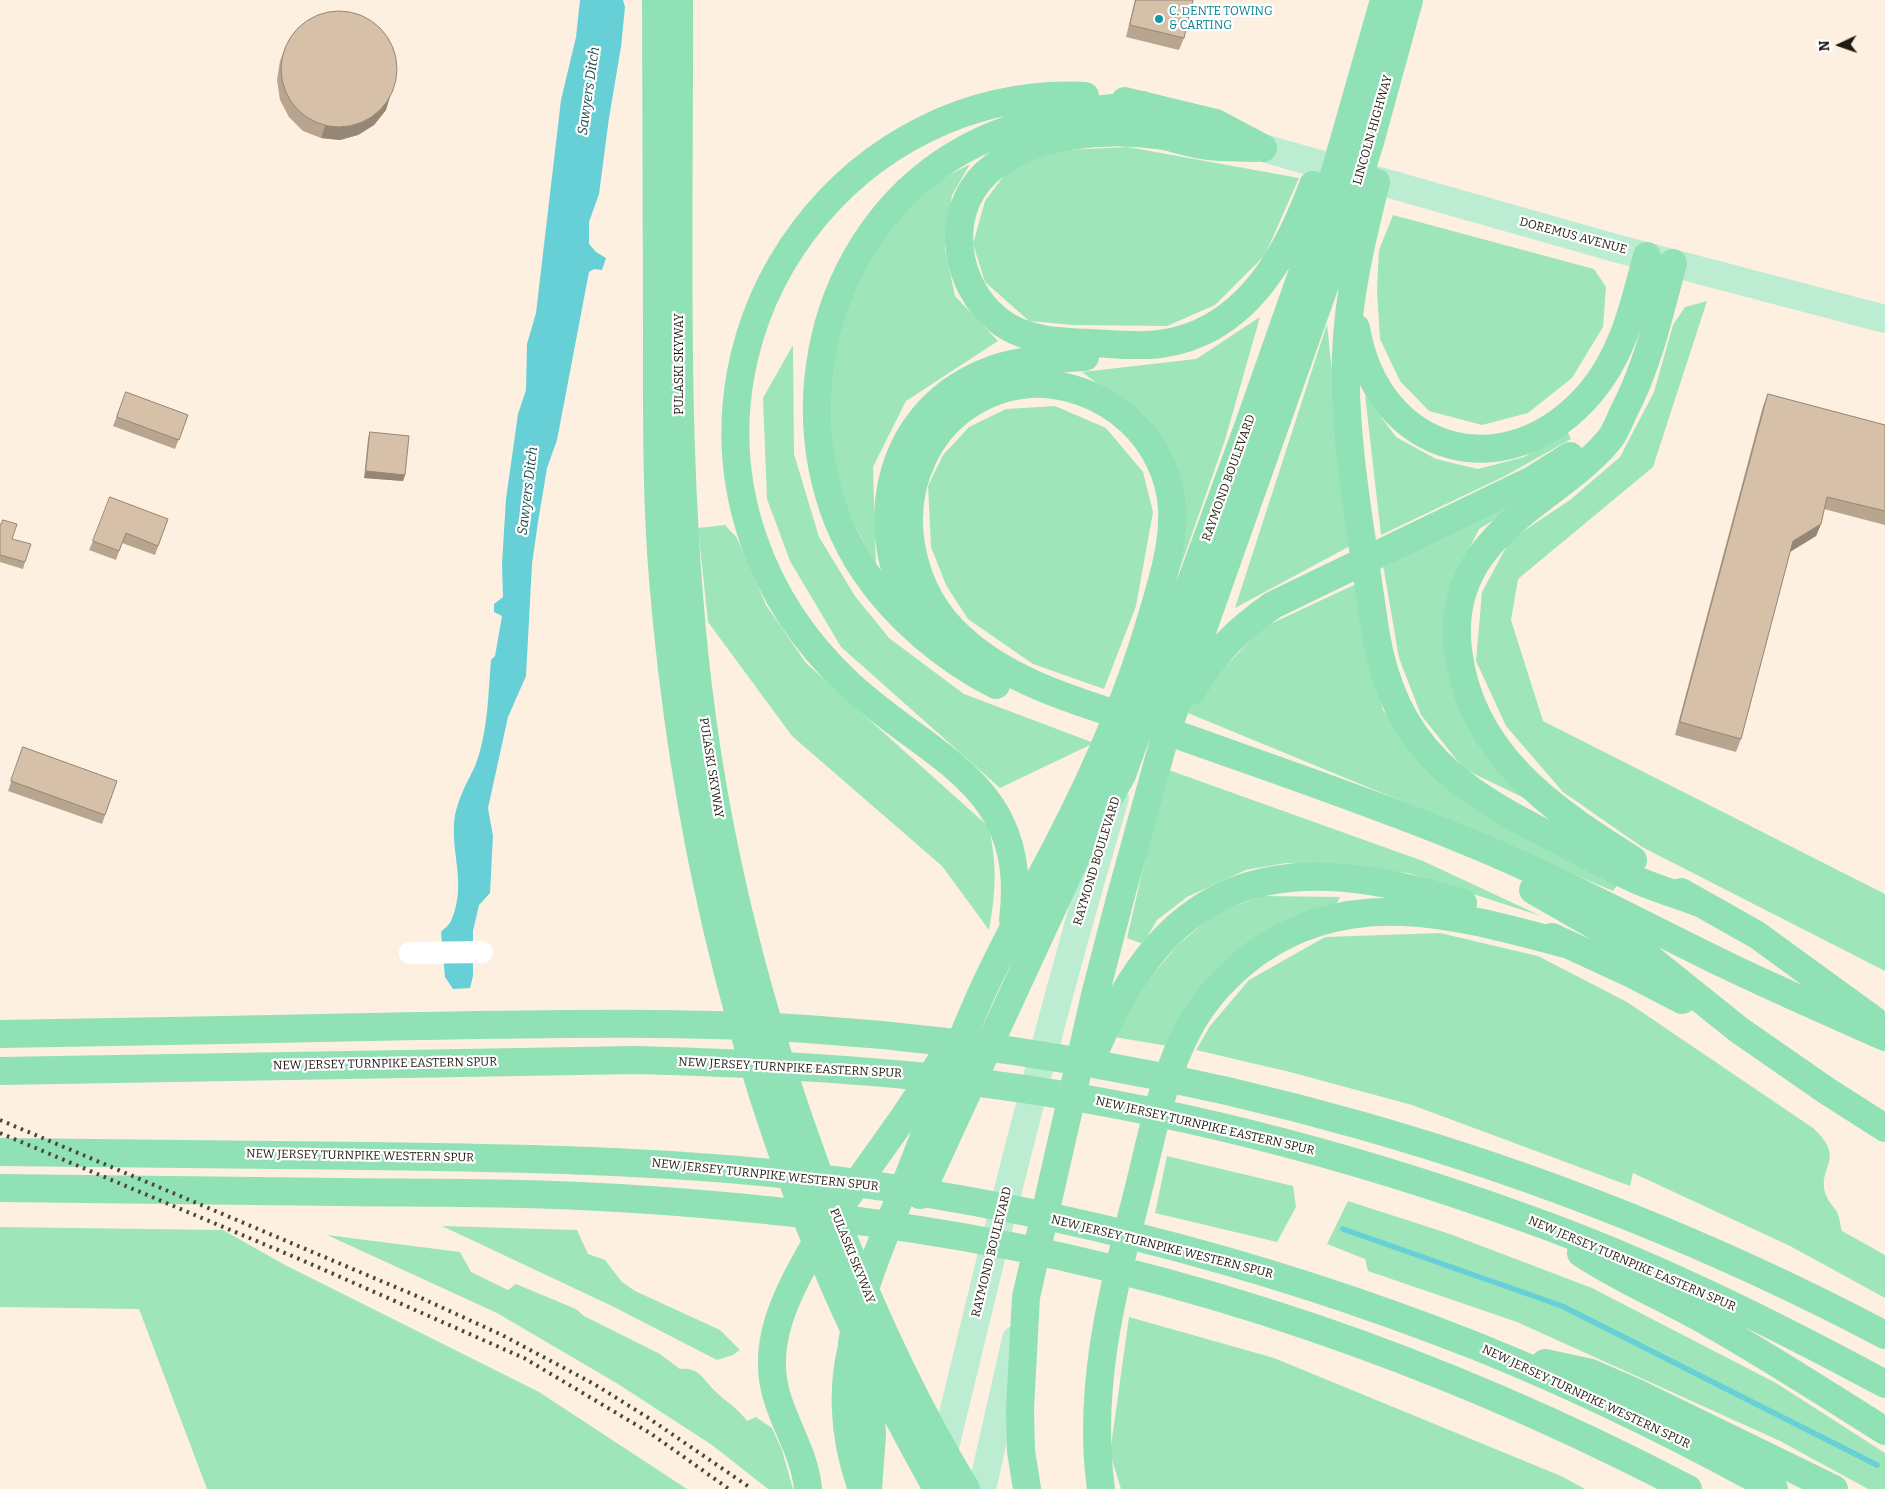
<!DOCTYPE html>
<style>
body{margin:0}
#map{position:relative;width:1885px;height:1489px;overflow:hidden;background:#fdf0e0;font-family:Bitter,serif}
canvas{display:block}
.north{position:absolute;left:1815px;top:20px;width:50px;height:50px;-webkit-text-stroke:4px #fff;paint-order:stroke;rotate:267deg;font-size:14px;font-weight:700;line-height:20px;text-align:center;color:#211a10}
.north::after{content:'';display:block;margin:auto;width:18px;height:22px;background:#211a10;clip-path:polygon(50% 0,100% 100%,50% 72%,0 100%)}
</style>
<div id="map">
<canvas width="1885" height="1489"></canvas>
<div class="north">N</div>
</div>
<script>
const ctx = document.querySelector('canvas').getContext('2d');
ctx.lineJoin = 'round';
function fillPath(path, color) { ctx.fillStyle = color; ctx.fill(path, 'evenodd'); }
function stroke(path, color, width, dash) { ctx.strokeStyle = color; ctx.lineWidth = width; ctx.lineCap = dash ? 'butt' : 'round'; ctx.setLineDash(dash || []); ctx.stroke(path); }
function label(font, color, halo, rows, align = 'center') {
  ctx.font = font + ' Bitter,serif'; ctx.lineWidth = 4.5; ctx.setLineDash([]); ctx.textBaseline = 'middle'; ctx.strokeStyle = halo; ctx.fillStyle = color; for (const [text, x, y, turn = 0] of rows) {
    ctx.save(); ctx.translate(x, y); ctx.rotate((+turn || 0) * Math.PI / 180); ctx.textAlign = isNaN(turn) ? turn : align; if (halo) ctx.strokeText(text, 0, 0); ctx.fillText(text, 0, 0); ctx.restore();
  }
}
fillPath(new Path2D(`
 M1128,147L1299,178L1265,255L1215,305L1167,326L1073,325L1029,321L985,282L973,244L985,201L1009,169L1043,151Z
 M970,164L952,195L945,249L955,296L998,341L906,401L873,467L876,568L844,502L825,436L831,353L865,256L927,187Z
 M1393,215L1594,269L1606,287L1603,327L1572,378L1528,413L1482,425L1429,411L1400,381L1380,339L1377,290L1379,250Z
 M1707,301L1653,467L1518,579L1511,620L1543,721L1885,894V971L1642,847L1563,792L1506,726L1476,661L1482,592L1510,540L1570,500L1620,457L1654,392L1673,325L1685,307Z
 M1260,317L1225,440L1179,571L1138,414L1082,372L1196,359Z
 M1327,324L1350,546L1235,608Z
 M793,345L794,454L819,537L855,596L889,638L964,694L1094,743L1000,788L841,647L790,561L767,499L763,398Z
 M1365,395L1396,437L1436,459L1478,469L1524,457L1567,431L1571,439L1505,476L1381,535Z
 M1055,406L1106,428L1143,472L1153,512L1136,606L1104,689L1033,664L968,619L946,585L931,547L928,486L943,455L969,427L1006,409Z
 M1512,499L1523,503L1479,529L1450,588L1446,657L1526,799L1464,769L1421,715L1399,658L1383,565Z
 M725,525L737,538L766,605L806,663L989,827C997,866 996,891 989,930L942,866L792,736L708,622L698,528Z
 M1356,584L1383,710L1435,776L1620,882L1613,891L1411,805L1183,711L1262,628Z
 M1166,769L1423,861L1541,916L1408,873L1286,863L1246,870L1187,897L1157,920L1143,944L1127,938Z
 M1263,896L1340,897L1335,907L1271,931L1168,1046L1114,1037L1139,991L1177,946L1216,912Z
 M1440,933L1538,956L1627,1002L1813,1128C1848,1160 1816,1166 1826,1195C1828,1201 1834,1207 1837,1212C1840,1218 1840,1225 1842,1231L1885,1255V1298L1790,1246L1633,1173L1630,1186L1412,1105L1290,1072L1196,1050L1210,1026L1249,980L1325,937Z
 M1167,1156L1293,1186L1296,1207L1277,1242L1155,1213Z
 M1348,1201L1450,1234L1592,1288L1776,1383L1885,1453V1489H1868L1780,1441L1517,1322L1368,1271L1365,1259L1327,1244Z
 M442,1226L577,1230L588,1254L605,1260L622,1282L635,1291L720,1330L740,1350L733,1355L717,1360L612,1306Z
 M0,1227L223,1230L285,1265L539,1392L687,1489H207L139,1309L0,1307Z
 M327,1235L460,1252L471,1272L508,1290L516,1284L576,1309L584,1316L660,1354L680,1369C700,1367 703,1380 715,1391C726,1402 738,1408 747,1421L756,1417L772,1428L782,1450L793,1489H768L712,1445L618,1384L497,1313Z
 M1129,1317L1274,1358L1561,1476L1585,1489H1121L1110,1453Z`), '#9ee6ba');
fillPath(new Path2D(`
 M580,0H623L625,7L621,47L609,118L599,194L589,222V244L596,252L606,258L602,270L594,269L589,272L557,440L547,468L538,522L532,564L526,676L508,717L488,808L493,836L490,893L479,905L473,931V976L470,988L453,989L445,977L441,932C444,929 449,925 451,921C468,883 449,851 455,815C459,796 467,783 475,766C488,733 488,695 491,660L495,656L502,616L494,612V604L503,597L502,564L506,499L518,414L526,390L527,344L536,313L561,100L576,37Z`), '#67d0d7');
stroke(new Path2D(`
 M1343,1229L1562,1306L1877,1465`), '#67d0d7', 5.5);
stroke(new Path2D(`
 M410,953L482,952`), '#fff', 22);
stroke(new Path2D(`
 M1263,148L1615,248L1885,319
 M940,1468C994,1243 1049,1019 1115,798
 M982,1489L1016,1339`), '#bcedd3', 28);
stroke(new Path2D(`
 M656,0C657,108 657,216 657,325C657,409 656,495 663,579C682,811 732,1038 821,1254C854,1335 894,1412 937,1489
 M679,0C680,229 671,460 698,687C720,871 770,1053 838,1225C874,1316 915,1405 966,1489
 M1125,101L1216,123L1263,148
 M1256,148C1241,147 1225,148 1209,146C1194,145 1179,139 1164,136C1133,131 1101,131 1070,136C1041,141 1008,153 986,173C943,214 955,286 998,320C1024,341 1060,342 1092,343C1114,344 1137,347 1160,344C1244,333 1286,258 1313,185
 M1376,182C1362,238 1348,296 1346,354C1343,443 1363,541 1375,630C1394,748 1458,790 1558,840C1585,854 1612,869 1639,881C1658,889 1678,895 1697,902
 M1356,328C1378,456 1508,490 1591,392C1624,353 1634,304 1647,256
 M918,622C864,534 882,416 984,373C1015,359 1051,359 1085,357
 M996,685C945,659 896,618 865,572C778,442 812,252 942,163C1004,121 1070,111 1143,105
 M1192,691C1216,651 1235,632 1273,605L1532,480L1570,456
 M1633,860C1552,809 1470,754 1458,650C1454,617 1461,584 1480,557C1514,509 1572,484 1609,440C1615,433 1619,422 1623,413C1648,366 1659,315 1673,263
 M1533,890L1643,953L1739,1030L1827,1091L1885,1128
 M1681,892L1757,935L1874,1020
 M1013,920C1030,783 932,761 849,684C806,644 772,594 753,538C678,318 853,85 1085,96
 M1552,937L1632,974L1682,1000
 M0,1034C139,1032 279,1029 418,1026C548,1024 678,1021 807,1029C1182,1054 1553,1160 1885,1335
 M1093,1056C1170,870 1282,848 1463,903
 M0,1071L635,1060C753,1063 871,1069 988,1084C1172,1108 1354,1156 1528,1219C1651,1263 1770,1322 1885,1384
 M0,1152C123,1153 245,1155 368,1156C512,1158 656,1160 800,1176C1030,1202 1260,1261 1476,1346C1578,1387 1678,1436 1774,1489
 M0,1188C113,1189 227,1191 340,1192C433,1193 527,1192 619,1198C718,1204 817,1214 914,1229C1184,1270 1447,1363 1688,1489
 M920,1195L1077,855L1122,775L1183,604L1249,424L1322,217L1384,0
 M847,1197L904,1117L939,1064
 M1581,1253C1620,1279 1663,1297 1704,1320C1766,1355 1825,1393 1885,1431
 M858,1327C839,1379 843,1437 862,1489
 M852,1343C861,1286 886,1233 907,1180C930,1123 950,1065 975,1008C999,952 1030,898 1058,844C1096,771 1129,695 1152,616C1162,582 1174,544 1172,508C1170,475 1154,443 1130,421C1103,396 1066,382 1029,384C983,388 942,416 923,458C894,518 912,594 961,638C1015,688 1093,705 1161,729C1261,765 1363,799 1461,839C1553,876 1639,923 1728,966C1780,991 1833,1014 1885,1037
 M1545,1363L1591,1373L1637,1393L1834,1489
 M867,1369L872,1434L868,1489
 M808,1489C805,1457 789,1433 779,1403C756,1341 793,1284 822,1232
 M1027,1489L1021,1451L1020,1409L1026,1297L1095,995L1120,899L1166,733L1334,259L1370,142L1409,0
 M1101,1489C1087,1390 1112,1294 1136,1199C1151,1142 1161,1079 1190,1026C1206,997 1229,973 1256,953C1354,883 1464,917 1569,945`), '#90e1b5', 28);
stroke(new Path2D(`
 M0,1120L419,1297L502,1335L594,1384L647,1417L752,1489
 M0,1133L304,1261L524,1358L650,1433L729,1489`), '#4d4539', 4, [2.5, 5]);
fillPath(new Path2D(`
 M1135,0H1193L1184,38L1179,50L1126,37Z
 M285,48L386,110L374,125L358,135L340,140L321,138L303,131L289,117L280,100L277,80L280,61Z
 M126,392L188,415L175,449L113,426Z
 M1768,394L1885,425V525L1824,509L1821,524L1816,536L1790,552L1741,739L1736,752L1675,735L1763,406Z
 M370,432L405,475L403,481L364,478L368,439Z
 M168,519L155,555L122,543L116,560L89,550L93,541Z
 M0,524L12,539L25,562L23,569L0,562Z
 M23,747L117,781L102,824L8,791Z`), '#b8a590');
fillPath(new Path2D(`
 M390,97L386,110L374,125L358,135L340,140L321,138L325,126Z
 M366,471L405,475L403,481L364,478Z
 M1821,524L1816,536L1788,553L1793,541Z`), '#968675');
const building = new Path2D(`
 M1136,0H1193L1184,38L1130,25Z
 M281 69a58 58 0 1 1 116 0a58 58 0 1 1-116 0Z
 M126,392L188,415L179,440L117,417Z
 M1768,394L1885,425V511L1827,497L1821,524L1793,541L1741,739L1680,722Z
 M370,432L409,436L405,475L366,471Z
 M110,497L168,519L158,546L126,533L119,551L93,541Z
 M3,520L17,524L12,539L31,544L25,562L0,555V524H1Z
 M23,747L117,781L105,815L11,781Z`);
fillPath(building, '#d6c0a7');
stroke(building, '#968675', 1);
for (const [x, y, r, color] of [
 [1159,19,5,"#0f9aa8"]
]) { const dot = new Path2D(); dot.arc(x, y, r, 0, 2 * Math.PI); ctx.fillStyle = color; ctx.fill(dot); stroke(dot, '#fff', 2); }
label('12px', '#0d838f', '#fff', [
 ["C. DENTE TOWING",1169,12],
 ["& CARTING",1169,26]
], 'left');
label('12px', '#211a10', '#fff', [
 ["LINCOLN HIGHWAY",1373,130,-74],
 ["DOREMUS AVENUE",1573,236,15],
 ["PULASKI SKYWAY",680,364,-90],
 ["RAYMOND BOULEVARD",1229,478,-70],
 ["PULASKI SKYWAY",711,768,81],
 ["RAYMOND BOULEVARD",1097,861,-73],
 ["NEW JERSEY TURNPIKE EASTERN SPUR",385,1064,-1],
 ["NEW JERSEY TURNPIKE EASTERN SPUR",790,1068,3],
 ["NEW JERSEY TURNPIKE EASTERN SPUR",1205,1126,13],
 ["NEW JERSEY TURNPIKE WESTERN SPUR",360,1156,1],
 ["NEW JERSEY TURNPIKE WESTERN SPUR",765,1175,6],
 ["NEW JERSEY TURNPIKE WESTERN SPUR",1162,1247,14],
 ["RAYMOND BOULEVARD",992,1252,-76],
 ["PULASKI SKYWAY",852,1256,68],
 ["NEW JERSEY TURNPIKE EASTERN SPUR",1632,1264,23],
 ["NEW JERSEY TURNPIKE WESTERN SPUR",1586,1397,25]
]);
label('italic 14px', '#1c4c4f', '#fff', [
 ["Sawyers Ditch",589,91,-82],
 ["Sawyers Ditch",528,491,-83]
]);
</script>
